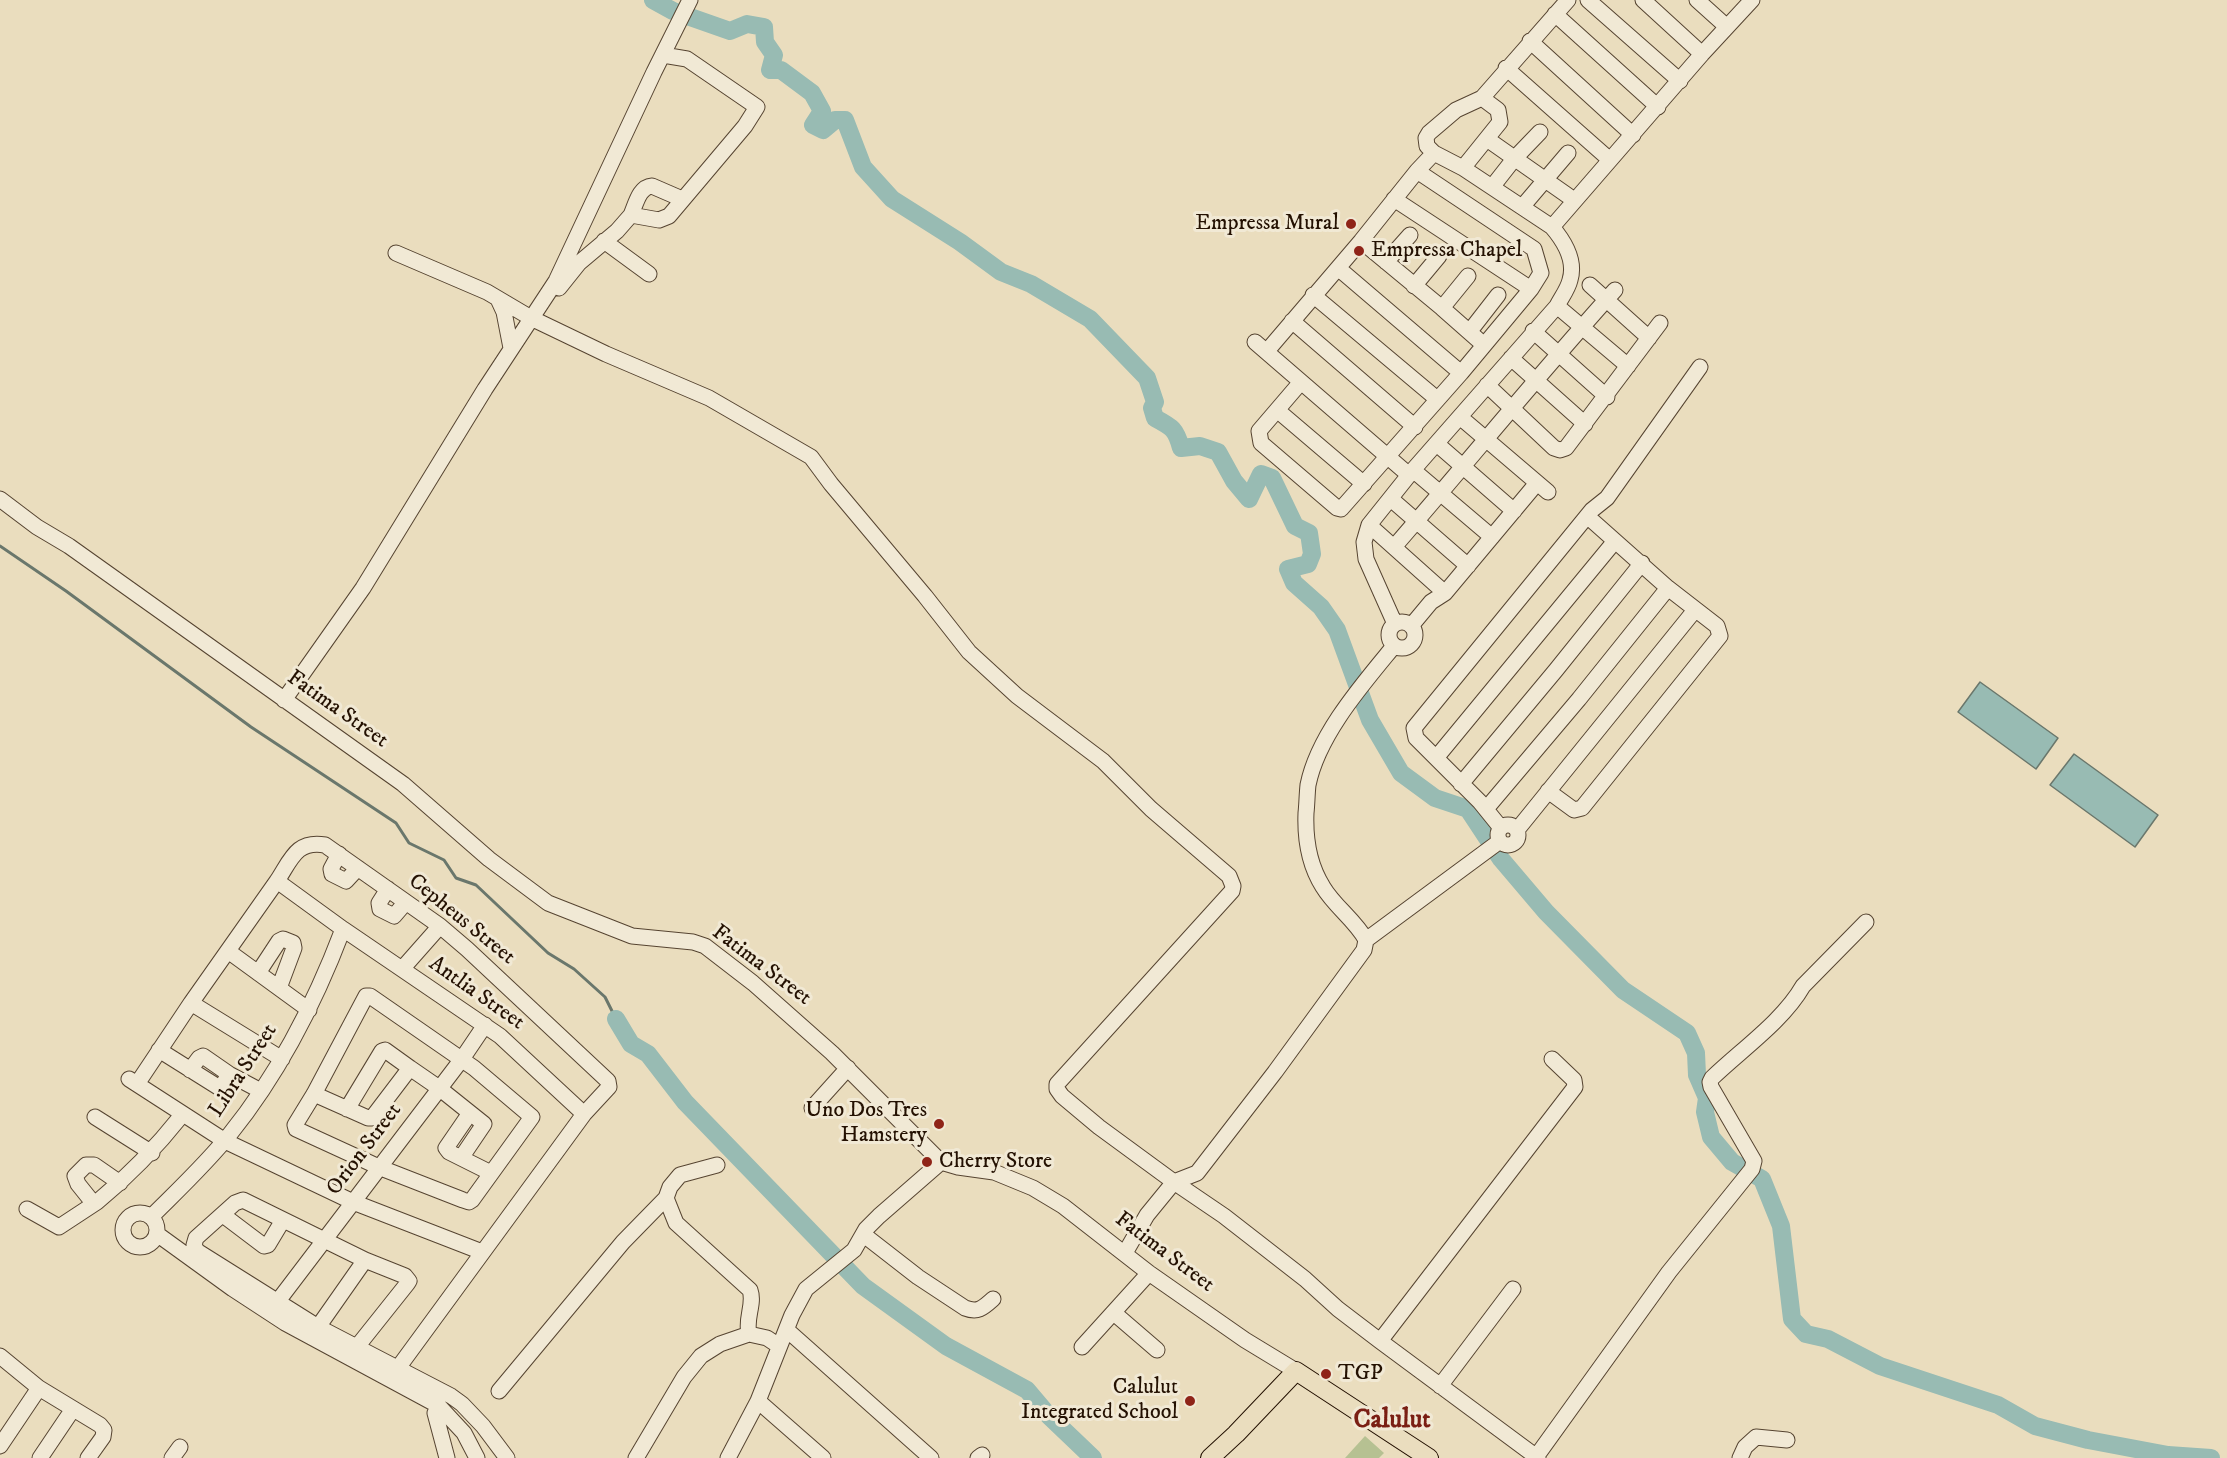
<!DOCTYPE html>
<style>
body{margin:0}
canvas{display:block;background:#eaddbe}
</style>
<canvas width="2227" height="1458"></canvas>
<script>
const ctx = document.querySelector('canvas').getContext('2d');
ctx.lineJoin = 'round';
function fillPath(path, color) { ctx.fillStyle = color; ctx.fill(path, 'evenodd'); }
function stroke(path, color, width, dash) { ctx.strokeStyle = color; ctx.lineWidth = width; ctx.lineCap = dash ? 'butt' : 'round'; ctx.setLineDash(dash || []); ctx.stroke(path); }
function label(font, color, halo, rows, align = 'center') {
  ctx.font = font + ' "IM FELL DW Pica",serif'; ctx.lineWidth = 6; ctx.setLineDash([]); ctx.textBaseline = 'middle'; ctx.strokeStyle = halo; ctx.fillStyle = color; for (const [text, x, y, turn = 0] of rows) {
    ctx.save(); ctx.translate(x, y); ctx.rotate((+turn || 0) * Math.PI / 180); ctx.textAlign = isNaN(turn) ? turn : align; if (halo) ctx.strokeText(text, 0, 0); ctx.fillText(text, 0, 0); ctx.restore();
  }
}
fillPath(new Path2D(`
 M1365,1436L1384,1453L1379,1458H1345Z`), '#b6c192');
const water = new Path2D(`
 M1980,682L2058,738L2036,769L1958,712Z
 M2074,754L2158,815L2135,847L2050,785Z`);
fillPath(water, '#98bbb3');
stroke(water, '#6a776c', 1.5);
stroke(new Path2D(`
 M0,546L66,591L251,727L396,823L409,843L444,860L456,878L476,885L548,953L574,969L605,997L616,1019`), '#6a776c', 3);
stroke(new Path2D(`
 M653,0L673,11L730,31L747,24L764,27L765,42L774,55L770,70H781L812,93L822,111L813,125L823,130L835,120H845L863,167L892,199L960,242L1001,272L1031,284L1090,319L1147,378L1155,402L1152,408L1155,418C1172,427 1176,429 1181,448L1200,446L1218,452L1234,481L1249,499L1261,474L1272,478L1295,526L1309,533L1312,554L1308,564L1288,569L1294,583L1321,607L1337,630L1370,720L1401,773L1435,798L1468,809L1501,859L1546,912L1623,990L1687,1033L1696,1053L1697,1075L1707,1098L1705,1112L1711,1137L1732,1162L1762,1179L1781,1226L1792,1319L1806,1334L1828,1339L1880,1366L1998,1405L2035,1426L2088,1440L2168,1455L2211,1458
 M616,1019L631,1044L648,1054L685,1102L863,1286L946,1346L1027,1390L1049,1416L1093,1458`), '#98bbb3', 18);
const minor = new Path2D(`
 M1588,0L1680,81
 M1643,0L1702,54
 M1697,0L1727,27
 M1555,14L1658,107
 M1530,41L1633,135
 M1506,68L1610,160
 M1487,139L1574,200
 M1463,168L1500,122L1498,110L1482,98
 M1492,187L1514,159L1540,132
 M1394,199L1531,289
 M1522,207L1568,153
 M631,215C636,204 639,187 652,186L682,199
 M1552,227L1702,54L1752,0
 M604,241L649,274
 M1361,241L1442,308L1484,345
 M396,253L487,292L531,318L606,354L709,398L811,457L831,484L925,596L969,652L1017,696L1103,761L1151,809L1229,876L1233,886L1232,891L1057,1084V1089L1062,1096L1099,1127L1174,1182L1224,1216L1305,1279L1338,1309L1380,1341L1538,1458
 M1386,262L1410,235
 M1338,268L1461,373
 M1590,285L1649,338
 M1414,286L1439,256
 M559,288L579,263L617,231L631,215L659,220L669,216L745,126L757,107L687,59L663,55
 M1313,295L1437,399
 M498,299L504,312L511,348
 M1557,306L1628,366
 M1442,308L1468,276
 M1292,321L1415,427
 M1470,331L1498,295
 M1533,331L1607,397
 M1255,342L1409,475
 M1267,351L1361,241L1417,171L1434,153
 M1511,358L1585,424
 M1301,382L1259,431L1261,443L1337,508L1341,509L1461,373L1531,289L1541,273L1534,249L1417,171
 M1487,385L1554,448L1560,450L1566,448L1660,323
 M1277,410L1364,484
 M1460,417L1548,492
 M1437,444L1514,511
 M1413,470L1492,537
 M0,499L37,527L69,546L403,784L489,859L548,903L632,936L693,942L705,946L753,983L832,1053L941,1162L958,1167L994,1172L1033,1188L1063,1206L1149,1273L1245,1340L1296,1371
 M1391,499L1468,566
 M1369,525L1445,593
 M1394,547C1468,462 1539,374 1615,290
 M1389 635a13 13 0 1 1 26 0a13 13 0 1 1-26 0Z
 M1395,624L1366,559L1364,542L1369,525L1413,470L1557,306C1561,298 1568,289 1570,280C1576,260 1564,241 1552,227L1463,168L1434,153L1427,146L1426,138L1429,133L1456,110L1482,98L1568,0
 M1411,626L1431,602L1445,593L1537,483
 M284,700L363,588L485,389L556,281L654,72L690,0
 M1436,758L1615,541
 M1461,784L1556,670L1642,563
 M1548,791L1574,810L1582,808L1720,636L1717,626L1668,588L1587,516
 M1486,809L1579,699L1668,588
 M1498 835a10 10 0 1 1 20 0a10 10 0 1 1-20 0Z
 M1501,828L1480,802L1416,738L1414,728L1592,510L1607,498L1700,367
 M1517,830L1695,610
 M339,854L331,869L332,874L346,881L358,868
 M277,881C291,860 296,840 325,845L440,926L467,949L608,1081L609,1087L584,1114
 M388,889L379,903L380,909L394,916L406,902
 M1366,940L1500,841
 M228,951L309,1010
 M402,969L440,926
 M258,973L279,941L283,939L293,943L294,948L279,988
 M366,996H370L474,1068L532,1117L472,1200L469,1202L463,1200L381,1168L296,1129L295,1125L314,1094Z
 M191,1003L282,1059
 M159,1050L218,1087L222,1086L229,1074L261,1091
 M190,1070L199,1058L203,1056L229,1074
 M129,1079L225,1141L353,1202L482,1252
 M137,1084L191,1003L277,881L343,929L500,1036L584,1114L398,1368
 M314,1094L368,1118H372L410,1068L439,1088L484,1124L461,1158L491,1173
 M812,1108L848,1068
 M347,1109L382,1051L385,1050L410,1068
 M95,1117L152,1153
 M461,1158L449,1152L446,1148L470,1113
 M120,1183L94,1165H86L75,1176L78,1184L94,1204L97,1202C131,1174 155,1149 182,1115
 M666,1198L676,1223L750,1290C755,1304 745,1318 749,1334
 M27,1209L59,1227L94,1204
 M123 1230a17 17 0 1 1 34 0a17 17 0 1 1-34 0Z
 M223,1215L264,1246L268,1245L283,1220
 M151,1217C178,1190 207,1163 230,1134C280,1072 315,1003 343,929
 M157,1234L233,1289L285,1323L439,1406L464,1433L477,1458
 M864,1235L918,1277L965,1308C978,1313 983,1308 993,1299
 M1125,1253L1147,1215L1174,1182L1197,1173L1275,1072L1364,950L1366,940C1355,920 1335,907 1323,887C1309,865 1305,838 1306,813C1307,804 1307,794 1308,785C1318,735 1362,685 1394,646
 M278,1301L462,1059L485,1025
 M1114,1313L1157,1350
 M318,1327L365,1260
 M787,1330L931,1458
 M1380,1341L1575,1087L1574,1080L1552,1059
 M1082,1347L1149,1273
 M356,1348L407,1284L409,1281L405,1276L365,1260L243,1200L235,1203L196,1238L194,1245L197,1251L318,1327L451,1396L462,1404L483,1426L507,1458
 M0,1356L39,1388L100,1425L104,1430L103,1437L88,1458
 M1440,1386L1513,1289
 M499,1391L623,1242L666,1198L670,1187L680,1175L717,1165
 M758,1401L823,1458
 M439,1406L435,1413L447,1458
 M0,1446L39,1388
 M1536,1457L1669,1272L1752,1169L1754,1161L1711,1087L1710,1082L1712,1078C1741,1050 1783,1021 1803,986L1866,922
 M40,1458L73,1409
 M172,1458L180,1447
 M636,1458L684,1377L701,1356L720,1344L749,1334L767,1338L779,1346
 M728,1458L758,1401L792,1315L806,1289L854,1250L866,1229L879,1216L941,1162
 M978,1458L982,1455
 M1740,1458L1745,1447L1756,1437L1787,1440`);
const major = new Path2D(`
 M1210,1458L1236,1434L1296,1371L1429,1458`);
stroke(minor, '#564431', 17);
stroke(major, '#241102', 20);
stroke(minor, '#f1e9d5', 15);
stroke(major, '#eaddbe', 18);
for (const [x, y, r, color] of [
 [1351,224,6,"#8f2418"],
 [1359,251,6,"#8f2418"],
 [939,1124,6,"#8f2418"],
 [927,1162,6,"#8f2418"],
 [1326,1374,6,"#8f2418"],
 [1190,1401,6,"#8f2418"]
]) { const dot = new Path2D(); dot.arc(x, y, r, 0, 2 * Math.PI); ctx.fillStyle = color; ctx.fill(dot); stroke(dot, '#f1e9d5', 2); }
label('22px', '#241102', '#f1e9d5', [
 ["Empressa Mural",1339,224],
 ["Empressa Chapel",1371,251,"left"],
 ["Uno Dos Tres",927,1111],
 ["Hamstery",927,1136],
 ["Cherry Store",939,1162,"left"],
 ["TGP",1338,1374,"left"],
 ["Calulut",1178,1388],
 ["Integrated School",1178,1413]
], 'right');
label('22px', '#241102', '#f1e9d5', [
 ["Fatima Street",337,710,35],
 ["Cepheus Street",461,920,39],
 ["Fatima Street",761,966,37],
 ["Antlia Street",476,994,35],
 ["Libra Street",244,1071,-57],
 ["Orion Street",365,1150,-53],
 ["Fatima Street",1164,1253,37]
]);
label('bold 26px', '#7a1f14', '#f1e9d5', [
 ["Calulut",1392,1422]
]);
</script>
